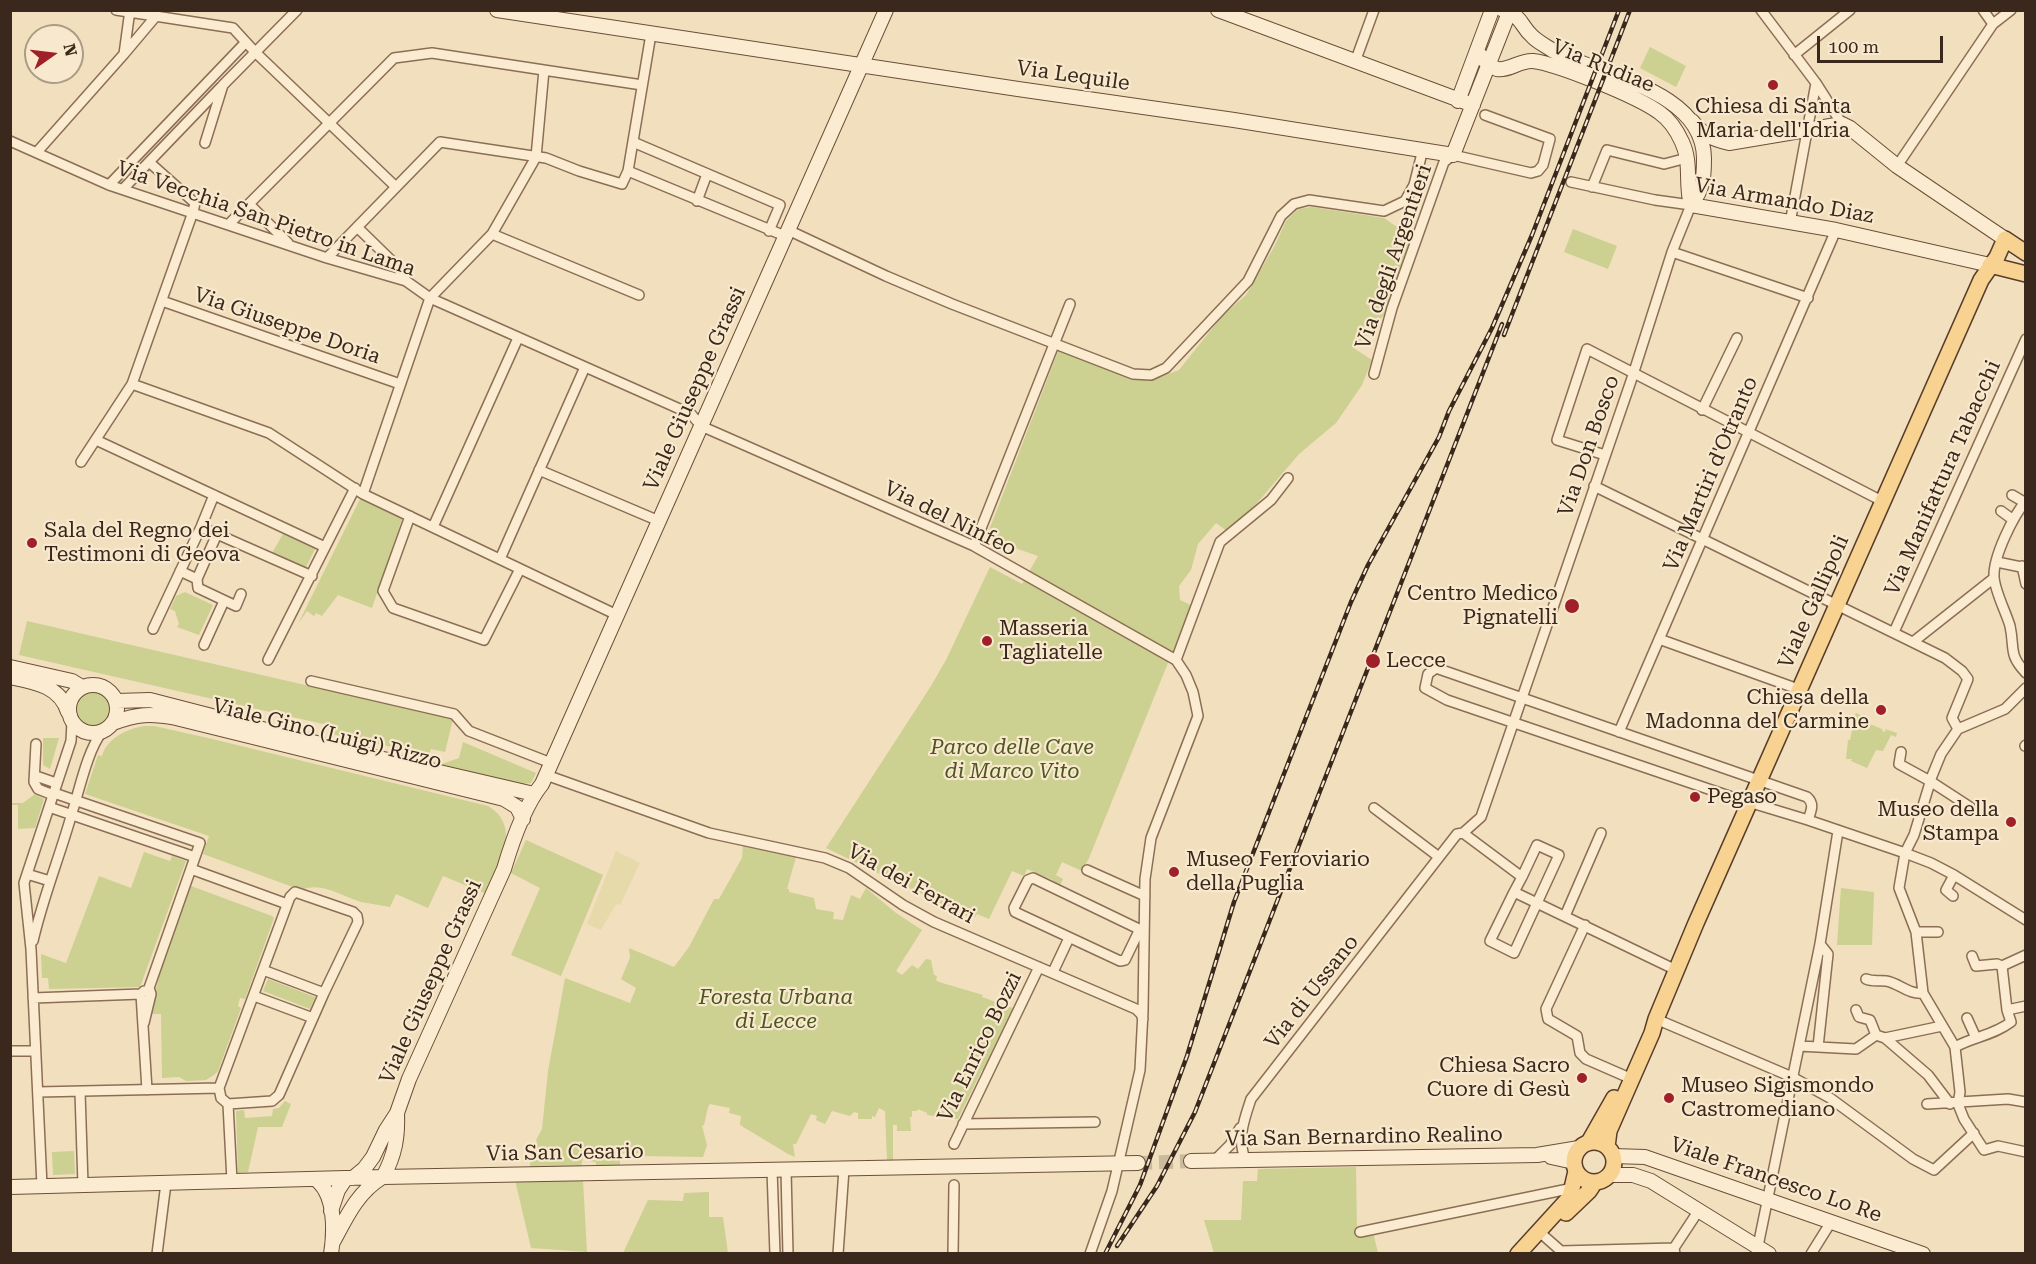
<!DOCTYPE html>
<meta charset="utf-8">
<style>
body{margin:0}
#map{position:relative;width:2036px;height:1264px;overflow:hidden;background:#f1dfbe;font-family:"Roboto Serif",serif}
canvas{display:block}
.frame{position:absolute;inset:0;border:12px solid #39281b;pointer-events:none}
.north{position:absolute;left:24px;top:24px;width:60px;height:60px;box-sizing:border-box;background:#f8e9ce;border:2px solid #ac9c86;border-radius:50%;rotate:76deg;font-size:16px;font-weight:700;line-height:24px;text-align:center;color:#39281b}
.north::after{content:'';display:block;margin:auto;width:21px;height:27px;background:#9f2028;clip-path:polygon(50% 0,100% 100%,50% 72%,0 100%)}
.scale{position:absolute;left:1817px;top:36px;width:126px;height:27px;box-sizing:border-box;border:3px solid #39281b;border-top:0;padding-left:8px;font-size:18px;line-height:21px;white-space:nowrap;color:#39281b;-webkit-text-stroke:4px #f8e9ce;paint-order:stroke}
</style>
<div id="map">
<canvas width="2036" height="1264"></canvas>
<div class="frame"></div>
<div class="north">N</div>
<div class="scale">100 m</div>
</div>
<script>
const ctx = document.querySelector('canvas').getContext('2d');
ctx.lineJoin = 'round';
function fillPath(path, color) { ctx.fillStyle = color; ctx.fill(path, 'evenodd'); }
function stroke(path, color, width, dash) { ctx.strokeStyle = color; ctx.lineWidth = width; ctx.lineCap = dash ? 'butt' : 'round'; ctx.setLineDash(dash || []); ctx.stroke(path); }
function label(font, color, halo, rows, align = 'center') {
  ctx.font = font + ' "Roboto Serif",serif'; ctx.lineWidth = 4.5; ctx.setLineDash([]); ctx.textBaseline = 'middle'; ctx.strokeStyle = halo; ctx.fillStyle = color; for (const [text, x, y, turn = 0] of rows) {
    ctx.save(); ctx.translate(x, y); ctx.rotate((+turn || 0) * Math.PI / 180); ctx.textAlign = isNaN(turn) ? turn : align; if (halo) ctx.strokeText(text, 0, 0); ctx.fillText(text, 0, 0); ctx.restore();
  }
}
fillPath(new Path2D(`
 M616,851L640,863L620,905L616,904L601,930L587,924Z`), '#e7daaa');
fillPath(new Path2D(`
 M1650,47L1686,66L1676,87L1640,68Z
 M1312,207L1384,218L1413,238L1384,315L1355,349L1372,360L1362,385L1336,423L1299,454L1245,517L1227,531L1216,523L1198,544L1191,570L1179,586L1180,600L1193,606L1172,653L1089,858L1082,871L1062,862L1056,875L1063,879L1059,887L1052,884L1053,880L1027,869L1024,876L1012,871L989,919L977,914L975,917L970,915L969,917L826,848L931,686L946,660L990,567L1022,584L1038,556L986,538L1059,349L1131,377L1152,380L1179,370L1223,315L1246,295L1274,247L1286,221L1298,209Z
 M1573,229L1617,246L1608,269L1564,252Z
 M360,499L402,519L372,608L338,595L322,616L316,613L314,616L307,611L298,624Z
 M283,534L315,549L305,569L272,553Z
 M185,592L213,605L199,635L177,627L179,624L175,611L170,609L176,596Z
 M27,621L453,719L445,752L431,749L429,755L331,734L332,726L19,655Z
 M75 709a18 18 0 1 1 36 0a18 18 0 1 1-36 0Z
 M1856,713L1867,718L1865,722L1882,729L1883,732L1886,731L1885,729L1897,733L1896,737L1891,735L1883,751L1876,750L1867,768L1851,761L1852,759H1846L1848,740H1850L1854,721H1857L1855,715Z
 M144,726H154L208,738L488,806C523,827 498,865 487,894L443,876L428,908L396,894L390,907C381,905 371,904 361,902C341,896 322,881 301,890L203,854L209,836L85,794L98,755L102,756C107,738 127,729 144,726Z
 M43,738H59L50,769L43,765Z
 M463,742L536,773L531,783L523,784L439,765L459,758Z
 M35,794L44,799L35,828L18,829V805H11V803H23Z
 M526,840L603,875L561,976L511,955L540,888L511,873Z
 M743,846L796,857L787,889H789V892L814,898L816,909L834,912L833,919L843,920L851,895L860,899L866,888L896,913L922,930L896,971L902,975L912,965L918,969L926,959L931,960L934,975L937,976L936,980L939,982L983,995L982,997L1013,1008L984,1070H982L958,1119L927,1115V1113L918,1109L917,1111H912V1117H910L911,1131H897V1125H893V1161H887L885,1111L879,1108L875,1117L872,1116V1119H858V1113L854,1112L850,1116L832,1111L825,1124L816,1120L817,1116L811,1114L796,1144H793L795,1157L788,1154L740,1125L741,1116L729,1113L730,1108L710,1104L708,1107L704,1125L702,1126L707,1145L703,1157L643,1156V1153H637V1156H633L632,1154L620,1153V1167H596V1162L589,1161V1157H583L581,1167L530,1169C531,1153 531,1154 537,1141L536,1140L542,1129L548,1071L565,978L630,1003L636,988L621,979L630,958L629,948L674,967L689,947L714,899H719L742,858Z
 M144,852L170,861L172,856L186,861L140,987L49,989L48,978H42L41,954L66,963L99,876L131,888Z
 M191,886L272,916L274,918L245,999L240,998L238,1006L241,1008L218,1071L214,1075L206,1080L186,1081L179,1077L162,1078L161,1014H150L160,973Z
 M1841,888L1874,892L1872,945H1837Z
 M268,979L315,997L310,1009L263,991Z
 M285,1101L291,1104L282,1127H258L248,1172L238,1173L236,1111L244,1110L245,1118L272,1116L273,1109L279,1108Z
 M74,1151L75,1174L53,1175L52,1152Z
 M1356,1167L1357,1235L1373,1232L1378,1253H1214L1204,1220H1241L1243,1181H1257L1258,1169Z
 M515,1180L583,1181L587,1252L531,1248Z
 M709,1192V1217H723L728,1253H623L648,1200L683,1201L684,1193Z`), '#ccd091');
stroke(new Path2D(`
 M1138,1163L1191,1161`), '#ccba9d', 14, [14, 7]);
const street = new Path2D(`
 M116,10L233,28L255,52L396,187
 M1761,10L1816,83L1842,124
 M1983,10L1993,24
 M124,54L156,16
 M1794,55L1850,10
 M1355,62L1374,10
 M10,141L109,185L327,258L406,281L430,298L691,414L701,426L974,546L1176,660L1186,675L1193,692L1198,716L1151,838L1145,879L1143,1011L1140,1070L1112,1191L1090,1254
 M633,142L780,205L769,231
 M205,143L223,85L297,10
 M37,152L124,54L130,10
 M1897,166L1993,24L2011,10
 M628,171L785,236
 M109,185L246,42
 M1592,187L1607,150L1664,164L1687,158
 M123,189L221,87
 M697,201L707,174
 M249,204L288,243
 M1790,223L1816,83
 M229,224L394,58L432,53L642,85
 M357,227L397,266L406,281
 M788,230L886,276L952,304L1133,374L1151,375L1166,368L1248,281L1281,216L1294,204L1309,200L1384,211L1405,201L1414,185L1423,149
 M492,234L639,295
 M1672,252L1808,298
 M327,258L440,142L546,158L579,171L622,184L628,171L651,34
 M162,301L400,384
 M1374,374L1392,308L1444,162L1453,155L1531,173L1538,171L1543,165L1550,139L1485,115
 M132,384L269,433L363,494L617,615
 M1702,410L1737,338
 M96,440L325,547
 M1605,455L1557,440L1587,349L1882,501
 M81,462L132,384L193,212L195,203L149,162
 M539,470L659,521
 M1594,486L1945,658L1962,671L1968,679L1952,718L1958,729
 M363,494L430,298L492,234L536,157L544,70
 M2012,495L2024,502
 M2026,501C2013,516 1993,557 1994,577C1995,592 2006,612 2010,626C2015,649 2008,654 2026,673
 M2001,511L2012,519
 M410,516L383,591L393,608L484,640L520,569
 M201,527L312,576
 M433,527L518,338
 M974,546L1070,304
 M500,559L585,367
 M1997,562L2026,568
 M2022,566L2026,584
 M180,571L197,579L198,588L236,606L241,594
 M197,579L217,534
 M153,629L201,527L214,495
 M1894,632L2026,339
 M1659,639L1798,689
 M1913,642L1994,578
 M204,645L224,601
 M268,660L355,488
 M1176,660L1220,542L1271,500L1288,478
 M311,681L454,714L469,731L551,763
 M2026,688L2005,709L1958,729L1941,754L1932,776L1914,835L1905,853L1899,888L1916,932L1923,993L1955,1047L1960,1092L1958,1104L1964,1119L1984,1150L1998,1146L2026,1152
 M1619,732L1836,230
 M36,744L34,782L38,789L53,795
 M2025,746L2026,745
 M1901,752L1899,764L1930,781L1970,807
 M546,775L709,833L825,858L849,868L903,905L934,922L1136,1009L1141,1014L1143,1019
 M36,776L56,783
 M54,793L200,843L149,988L151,994L144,1023
 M49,807L195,857
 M1374,808L1439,857
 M1808,820C1811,811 1815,804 1807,797L1436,668L1428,674L1425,688L1447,700L1732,797L1808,820L1905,853L1931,863L1954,875L2026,920
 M1463,833L1522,877L1514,892L1676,970
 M191,869L287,904
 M1087,870L1145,896
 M27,874L50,881
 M1033,878L1143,931L1138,933L1125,960L1120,961L1015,912L1014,908L1028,880Z
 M1514,892L1490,941L1514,953L1559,855L1537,845L1522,877
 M1953,896L1946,890L1954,875
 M1565,916L1601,833
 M1585,925L1546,1009L1548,1019L1577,1036L1580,1053L1586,1059L1625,1076
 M1916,932H1938
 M33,941C43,897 60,856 72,813C79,791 88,749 102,732
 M1972,956L1976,966L1997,964L2002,966
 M2002,966L2026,955
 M263,970L324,993
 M1053,972L1069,938
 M1866,979C1873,982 1879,980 1886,981C1899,983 1909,995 1923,993
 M144,991L141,994L147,1090
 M254,996L313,1018
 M33,998L141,994
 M1856,1010L1859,1017L1870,1020L1876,1035
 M2007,1010L2026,1006
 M1967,1018L1976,1038
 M1656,1019L1792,1077L1830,1098L1913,1159L1934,1170L1974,1133
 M1885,1038L1928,1075L1950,1104
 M1799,1046L1818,1047L1828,954L1820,944
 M1818,1047L1856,1049L1876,1035L1885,1038L1942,1026
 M1955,1047C1975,1036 1992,1036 2011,1022L2007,1010L2002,966
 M10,1051H35
 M38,1092L219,1088
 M80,1092L83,1185
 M228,1104L272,1101L279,1095L324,993L358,922L357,916L353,912L295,892L290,897L219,1088L221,1098L228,1104L232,1181
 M1927,1104L2008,1099L2026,1102
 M963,1124L1095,1122
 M954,1144L1039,967
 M1245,1159C1237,1138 1244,1120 1251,1099L1457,834L1463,833L1481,817L1631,381L1672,252L1691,205L1655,200L1571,182
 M1214,1161L1230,1145L1240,1128
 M772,1170L775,1254
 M786,1170L788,1254
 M42,1186L31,949L24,883L71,741L72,722
 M1360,1232L1573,1188
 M1544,1236L1561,1251L1674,1248
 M1758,1246L1820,944L1838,831
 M157,1254L166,1183
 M838,1254L844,1169
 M953,1254L954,1185
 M1675,1254L1674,1248L1699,1210
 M1811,1254L1831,1222`);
const secondary = new Path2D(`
 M497,10L1018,89L1234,120L1453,155L1510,10
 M1218,10L1473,105
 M1503,10C1525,18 1519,25 1533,37C1538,42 1546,46 1552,50C1599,76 1703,89 1704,158C1704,179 1703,189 1691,205
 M1477,51C1482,58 1488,66 1497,69C1509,71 1520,60 1533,61C1558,64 1639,97 1660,113C1670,120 1677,131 1682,142C1692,163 1685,184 1691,205
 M1458,101L1492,10
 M1692,121C1703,135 1712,139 1729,143L1842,124L1850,128L1897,166L2005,239
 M1691,205L1836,230L1990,265
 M10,667L72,681L82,687
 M10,677C35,682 60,686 68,712
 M69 709a24 24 0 1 1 48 0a24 24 0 1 1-48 0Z
 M116,701L150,700L336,748L534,794
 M113,723C137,714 150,713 176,718L504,799L517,807L523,819
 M1613,1156L1645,1157L1923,1254
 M1551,1157L1574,1162
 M1191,1161L1537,1155L1579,1148
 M1610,1175H1633L1651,1181L1769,1254
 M383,1177C395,1155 398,1137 397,1113
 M353,1178L364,1169L373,1157L386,1130L397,1113L409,1079L504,869C512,842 524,806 542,784L886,10
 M316,1179C319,1182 323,1186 325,1190C335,1207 334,1235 331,1254
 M10,1187L383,1177L1138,1163
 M331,1211L338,1190L346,1178
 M333,1242C346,1218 357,1193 381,1178`);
const primary = new Path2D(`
 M1990,265L2026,274
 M1589,1142L1614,1098
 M1574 1162a20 20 0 1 1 40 0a20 20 0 1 1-40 0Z
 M1607,1147L1609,1131L1652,1033L1656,1019L1696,923L1981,280L1997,257L2005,239L2026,253
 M1566,1213L1589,1191L1595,1182
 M1518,1254L1570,1197L1576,1171`);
stroke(street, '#8b6e55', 12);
stroke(secondary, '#6c4f38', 16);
stroke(primary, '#583d2a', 18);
stroke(street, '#fbecd1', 9);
stroke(secondary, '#fbecd1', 14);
stroke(primary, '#f8d291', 15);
const rail = new Path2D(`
 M1504,335L1630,10
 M1117,1246L1157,1186L1195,1112L1502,324
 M1105,1254L1140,1185L1187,1056L1234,902L1351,602L1368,565L1439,437L1449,411L1492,328L1532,235L1619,10`);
stroke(rail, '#39281b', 4.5);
stroke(rail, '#f8e9ce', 2, [7]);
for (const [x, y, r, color] of [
 [1773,85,6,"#9f2028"],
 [32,543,6,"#9f2028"],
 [1572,606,8,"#9f2028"],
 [987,641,6,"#9f2028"],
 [1373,661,8,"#9f2028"],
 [1881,710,6,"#9f2028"],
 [1695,797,6,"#9f2028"],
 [2011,822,6,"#9f2028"],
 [1174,872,6,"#9f2028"],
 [1582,1078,6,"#9f2028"],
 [1669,1098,6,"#9f2028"]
]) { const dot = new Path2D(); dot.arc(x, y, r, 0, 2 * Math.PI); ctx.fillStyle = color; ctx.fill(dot); stroke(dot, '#f8e9ce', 2); }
label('21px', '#39281b', '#f8e9ce', [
 ["Via Rudiae",1603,66,22],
 ["Via Lequile",1073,76,8],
 ["Via Armando Diaz",1784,201,10],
 ["Via Vecchia San Pietro in Lama",266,219,19],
 ["Via degli Argentieri",1394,257,-71],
 ["Via Giuseppe Doria",287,326,19],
 ["Viale Giuseppe Grassi",695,389,-66],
 ["Via Don Bosco",1589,446,-71],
 ["Via Martiri d'Otranto",1711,474,-67],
 ["Via Manifattura Tabacchi",1943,478,-66],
 ["Via del Ninfeo",950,519,26],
 ["Viale Gallipoli",1814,602,-66],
 ["Viale Gino (Luigi) Rizzo",327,734,14],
 ["Via dei Ferrari",911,884,29],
 ["Viale Giuseppe Grassi",431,982,-66],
 ["Via di Ussano",1312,992,-52],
 ["Via Enrico Bozzi",980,1047,-64],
 ["Via San Bernardino Realino",1364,1137,-1],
 ["Via San Cesario",565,1153,-1],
 ["Viale Francesco Lo Re",1776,1180,19]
]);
label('21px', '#39281b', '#f8e9ce', [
 ["Chiesa di Santa",1773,107,"center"],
 ["Maria dell'Idria",1773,131,"center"],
 ["Sala del Regno dei",44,531],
 ["Testimoni di Geova",44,555],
 ["Centro Medico",1558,594,"right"],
 ["Pignatelli",1558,618,"right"],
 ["Masseria",999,629],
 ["Tagliatelle",999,653],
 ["Lecce",1386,661],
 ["Chiesa della",1869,698,"right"],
 ["Madonna del Carmine",1869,722,"right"],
 ["Pegaso",1707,797],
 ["Museo della",1999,810,"right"],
 ["Stampa",1999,834,"right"],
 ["Museo Ferroviario",1186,860],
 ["della Puglia",1186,884],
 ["Chiesa Sacro",1570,1066,"right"],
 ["Cuore di Gesù",1570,1090,"right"],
 ["Museo Sigismondo",1681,1086],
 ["Castromediano",1681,1110]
], 'left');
label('italic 21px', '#4c5720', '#f8e9ce', [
 ["Parco delle Cave",1012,748],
 ["di Marco Vito",1012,772],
 ["Foresta Urbana",776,998],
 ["di Lecce",776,1022]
]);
</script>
